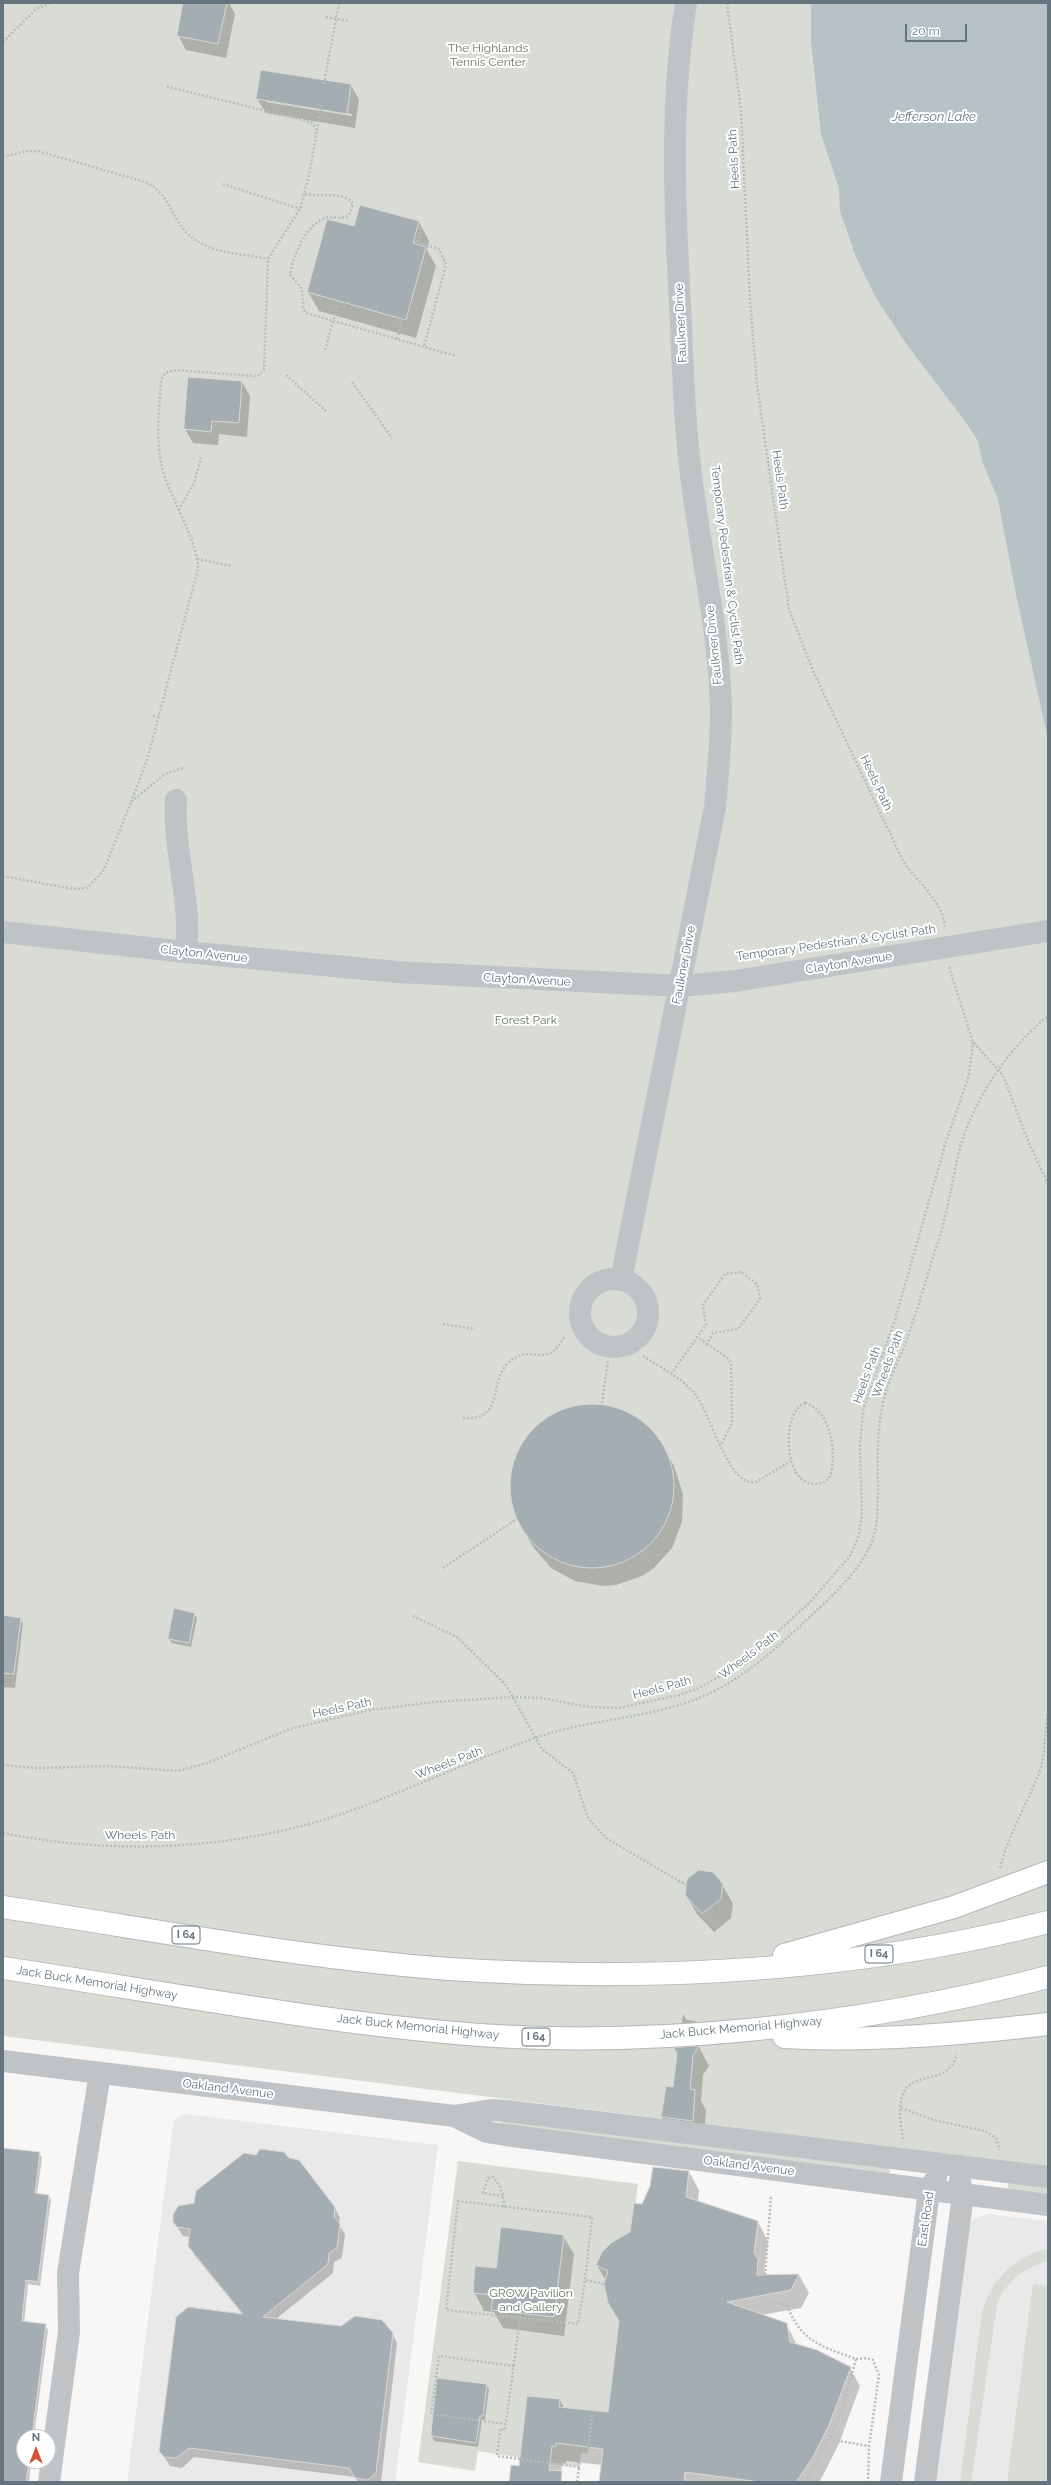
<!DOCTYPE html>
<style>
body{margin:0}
#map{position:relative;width:1051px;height:2485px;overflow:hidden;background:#f8f7f5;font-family:Raleway,sans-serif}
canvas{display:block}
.frame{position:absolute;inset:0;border:4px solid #65757e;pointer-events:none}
.north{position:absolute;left:16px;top:2429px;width:40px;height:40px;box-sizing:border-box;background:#fff;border:1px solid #c1c8cb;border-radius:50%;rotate:0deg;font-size:11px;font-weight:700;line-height:16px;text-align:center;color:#65757e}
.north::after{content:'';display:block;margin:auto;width:14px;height:18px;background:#d65137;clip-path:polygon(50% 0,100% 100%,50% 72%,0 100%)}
.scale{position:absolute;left:905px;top:24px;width:62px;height:18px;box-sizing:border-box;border:2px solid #65757e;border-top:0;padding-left:5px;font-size:12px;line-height:14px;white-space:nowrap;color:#65757e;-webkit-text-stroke:3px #fff;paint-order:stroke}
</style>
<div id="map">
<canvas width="1051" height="2485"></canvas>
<div class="frame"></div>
<div class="north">N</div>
<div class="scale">20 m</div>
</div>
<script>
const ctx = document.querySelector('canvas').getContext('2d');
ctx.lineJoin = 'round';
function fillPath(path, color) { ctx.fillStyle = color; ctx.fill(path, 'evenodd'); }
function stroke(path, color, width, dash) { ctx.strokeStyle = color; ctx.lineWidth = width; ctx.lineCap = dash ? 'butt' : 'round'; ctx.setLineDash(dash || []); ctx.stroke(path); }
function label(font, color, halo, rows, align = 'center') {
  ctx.font = font + ' Raleway,sans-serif'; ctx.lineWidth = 4; ctx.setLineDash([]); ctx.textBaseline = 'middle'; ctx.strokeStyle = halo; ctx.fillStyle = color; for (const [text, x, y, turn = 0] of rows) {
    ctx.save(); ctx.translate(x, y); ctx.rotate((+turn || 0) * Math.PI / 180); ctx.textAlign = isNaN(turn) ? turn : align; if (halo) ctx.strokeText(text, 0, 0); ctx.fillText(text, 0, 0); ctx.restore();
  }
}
fillPath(new Path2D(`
 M185,2114L438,2145L395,2482H127L173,2126L174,2120Z
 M988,2214L1048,2221V2482H933L970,2224L975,2218Z`), '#e8e9e8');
fillPath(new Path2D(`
 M3,3H1048V2167L3,2036Z
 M502,2119L889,2168L890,2172L888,2174L500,2125Z
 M458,2161L638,2184L607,2417L592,2415L588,2454L581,2453L579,2467L478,2451L475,2471L418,2462Z
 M1008,2183L1048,2187V2195L1008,2189Z
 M1048,2249V2261C1024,2267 1006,2282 997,2304L971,2482H960L981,2319C987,2284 1013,2256 1048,2249Z
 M1033,2284L1048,2286V2482H1007Z`), '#d8dcd4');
fillPath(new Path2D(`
 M811,3H1048V739L1017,599L998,500L982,460L978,441L965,421L907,345L876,298L856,257L840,211L839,188L821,134L811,41Z`), '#b6c2c6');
fillPath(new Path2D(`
 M184,3H229L235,14L226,58L186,50L178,35Z
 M351,85L359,100L355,128L266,113L257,99ZM266,100L352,114V116L266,102Z
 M419,222L429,241L427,250L436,266L416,338L319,311L308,292Z
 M242,382L250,396L247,437L219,434L218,445L193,443L185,429Z
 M601,1406L616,1409L643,1423L663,1446L674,1466L683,1494L682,1522L672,1548L654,1568L642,1576L616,1585L603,1586L575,1581L551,1568L533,1547L522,1528L512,1501V1470L523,1442L544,1420L557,1413L575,1407Z
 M194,1614L197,1618L191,1647L172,1643L169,1639Z
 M3,1616L20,1619L23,1623L15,1688L3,1687Z
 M722,1884L733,1904L731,1918L714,1932L697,1914L686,1895Z
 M683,2014L687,2020L695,2021L706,2039L692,2041L682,2022Z
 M699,2047L709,2066L703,2075L701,2101L706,2110L704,2138L673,2136L662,2117L674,2088L678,2055L675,2049Z
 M3,2149L39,2153L42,2158L37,2194L48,2195L51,2200L40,2286L28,2284L24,2323L45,2325L48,2330L34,2437H24V2461H31L29,2482H3Z
 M689,2172L699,2190L698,2202L758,2222L768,2241L764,2271L767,2276L799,2275L809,2293L801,2308L761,2315L786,2324L797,2345L850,2368L860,2386L839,2444L823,2475L819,2482H600L602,2465L566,2461V2464L562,2463L560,2482H510L560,2400L565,2409L609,2414L620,2322L606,2281L597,2265L631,2233L643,2205Z
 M335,2208L340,2218L339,2225L345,2234L342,2258L334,2262L333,2273L276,2319L392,2333L397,2343L381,2482H358L355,2477L194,2457L182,2468L170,2466L160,2450L243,2315L195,2256L189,2246L190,2237L183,2236L174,2222Z
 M563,2236L574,2254L564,2336L503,2328L494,2312L484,2311L474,2292L497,2269Z
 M438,2379L486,2385L489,2389L485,2420H482L478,2447L434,2441L432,2436Z`), '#0003');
const building = new Path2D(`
 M183,3H227L218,44L177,36Z
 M261,70L351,84L347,114L256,99Z
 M360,205L419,221L413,243L426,247L406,320L307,292L327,219L354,226Z
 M188,377L242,381L239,423L212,421L211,432L184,429Z
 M510 1486a82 82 0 1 1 164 0a82 82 0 1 1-164 0Z
 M174,1608L195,1613L189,1643L168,1639Z
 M3,1615L21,1618L14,1674L3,1673Z
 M699,1870L713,1872L723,1884L721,1899L702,1914L685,1895L687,1879Z
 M699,2046L693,2055L690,2089L695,2090L693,2121L661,2117L666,2086L673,2087L677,2054L674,2048Z
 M3,2148L40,2152L35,2193L49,2195L38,2282L26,2280L22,2321L46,2324L32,2437H24V2461H29L26,2482H3Z
 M260,2149L284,2152L289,2158L299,2160L335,2207L334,2217L340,2224L337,2248L329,2253L328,2264L263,2317L341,2326L355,2316L382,2320L393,2333L376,2473L368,2480L355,2478L349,2468L189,2448L176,2458L164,2457L159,2451L176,2317L188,2307L243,2314L188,2246L190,2229L177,2227L173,2222V2215L178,2206L194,2203L196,2191L244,2153L256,2155Z
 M653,2167L689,2171L686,2197L758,2221L754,2253L758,2259L757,2275L799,2274L791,2290L727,2302L787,2323L790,2342L817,2350L851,2367L829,2425L813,2457L796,2482H760L685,2472L684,2482H599L603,2449L556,2443V2446H552L549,2470L562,2471L561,2482H509L511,2465L519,2466L527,2396L560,2399L559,2407L608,2412L619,2321L608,2303L604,2284L608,2271L596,2265L602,2252L611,2243L630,2232L634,2203L642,2204L650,2186Z
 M501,2227L564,2235L554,2317L491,2310L493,2295L473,2293L475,2266L496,2268Z
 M437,2378L487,2384L483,2416H480L476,2443L431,2436Z`);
fillPath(building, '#a4adb2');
stroke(building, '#d9d9d7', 1);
const highway = new Path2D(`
 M3,1907C151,1929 299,1958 449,1969C649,1982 853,1972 1048,1922
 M784,1955L954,1907L1048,1872
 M3,1968C150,1990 296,2018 444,2032C637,2051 860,2026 1048,1977
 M784,2037C873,2042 960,2034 1048,2024`);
stroke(highway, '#b2b7b9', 24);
stroke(new Path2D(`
 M727,3L741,111L750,300L757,385L789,609L813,671L902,859C916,882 941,898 945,926
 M326,17L349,21
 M3,42L36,9L50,3
 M324,84L339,3
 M317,130L321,105
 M3,157L26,151H38L145,182C171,193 172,224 194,239C214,254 245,254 268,259
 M223,184L300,209
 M305,194C318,197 346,191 353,204L349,215C341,220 334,216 325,218C306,225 292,257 290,275L302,289L303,308L306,313L456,356
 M418,226L421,228L417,242L439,249L446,265L424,347
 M397,339L402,319
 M325,350L338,304
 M286,375L326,411
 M352,382L392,438
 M179,510L194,483L201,458
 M197,559L232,566
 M153,716L158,717
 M131,802L147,760L198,569C199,546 174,503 166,480C154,447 159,414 161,380L165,373L176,370L254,376L259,375L264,370L268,259L300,209L309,175L317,130L312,123L303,120L165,86
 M3,876L73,889L87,888L104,870L131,802L165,774L183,768
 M949,967L973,1042L1003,1075L1028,1141L1048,1184
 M443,1324L475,1329
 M707,1344L728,1358L731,1364L732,1423L721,1445
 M643,1356C660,1367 682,1378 695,1394C711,1413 728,1488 756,1482L791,1461
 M671,1374L706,1325L703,1305L725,1274L741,1272L757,1284L760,1299L738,1329L713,1333L707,1344L697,1337
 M602,1403L608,1360
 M805,1403C832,1411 837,1454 830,1477C826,1482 822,1484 814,1484C782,1483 782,1410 805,1403Z
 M463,1418C506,1421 488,1382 508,1363C531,1341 546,1372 564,1337
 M443,1568L517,1519
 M413,1616L457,1637L506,1685L542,1749L573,1773L588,1818L606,1838L686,1885
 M3,1765L37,1768L109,1766L178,1771L207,1763L290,1729L370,1710L434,1702L513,1697L541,1698L589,1707L619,1708L679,1695L699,1688L734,1668L770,1639L811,1601L850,1556L858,1538L862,1516L860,1446L863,1411L895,1320L945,1145L969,1075L973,1042
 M3,1833C115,1856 242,1850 350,1811C413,1788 473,1760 535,1738C588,1719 647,1719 699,1698C744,1680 781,1644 815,1612C836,1592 862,1568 872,1541C878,1526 877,1511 878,1495C878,1465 876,1434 883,1404C887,1381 899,1361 907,1339C918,1308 927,1276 937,1245C949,1211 952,1175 962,1141C977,1094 1010,1047 1048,1016
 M1000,1868C1009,1833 1027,1804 1040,1771C1046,1752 1044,1732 1048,1713
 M901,2108L934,2120L985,2131L996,2138L999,2150
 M903,2139C901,2124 897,2106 904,2092C915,2070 948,2087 957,2054
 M504,2207C504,2195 501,2186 493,2177L488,2178L483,2193L504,2196
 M765,2275L771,2196
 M768,2302L787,2304C799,2341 823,2347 856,2359L840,2416L806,2482
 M520,2318L578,2324L585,2280
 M856,2359L866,2358L873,2360L879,2375L869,2446L868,2482
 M592,2415L588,2454L581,2453L579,2467L497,2456L500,2429L505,2430L520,2318L446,2310L458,2201L592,2217L585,2280L604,2284
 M506,2424L431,2414L439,2356L514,2366
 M830,2436L839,2441L869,2446
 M687,2476L695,2477L702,2482
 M577,2482L579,2467`), '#b9bcbe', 2.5, [2, 2]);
stroke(new Path2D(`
 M176,800C173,852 192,901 186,952
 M3,932L186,952L397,972L680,986L735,981L1048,931
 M580 1313a34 34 0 1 1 68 0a34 34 0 1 1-68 0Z
 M621,1280L715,807C718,775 721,742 721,710C719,622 696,535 688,448C683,394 682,340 679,286C674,191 671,98 686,3
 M3,2061L454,2116L491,2110L507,2111L1048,2177
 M454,2116L487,2132L505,2135L1048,2205
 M49,2482L69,2332L68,2273L100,2073
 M891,2482L929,2191L936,2178
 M925,2482L963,2195L960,2181`), '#bfc3c6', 22);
stroke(highway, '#fff', 22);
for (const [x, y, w] of [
 [186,1935,28],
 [879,1954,28],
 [536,2037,28]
]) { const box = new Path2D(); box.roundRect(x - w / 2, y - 9, w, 18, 3); ctx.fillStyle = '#fff'; ctx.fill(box); stroke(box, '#65757e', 1); }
label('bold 11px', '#65757e', null, [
 ["I 64",186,1935],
 ["I 64",879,1954],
 ["I 64",536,2037]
]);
label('12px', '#687663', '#fff', [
 ["The Highlands",488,48],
 ["Tennis Center",488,62],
 ["Forest Park",526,1020],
 ["GROW Pavilion",531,2293],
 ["and Gallery",531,2307]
]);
label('12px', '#65757e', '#fff', [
 ["Heels Path",734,159,-93],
 ["Faulkner Drive",681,323,-93],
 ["Heels Path",780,480,82],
 ["Temporary Pedestrian & Cyclist Path",727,565,83],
 ["Faulkner Drive",714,645,-96],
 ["Heels Path",876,783,65],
 ["Temporary Pedestrian & Cyclist Path",836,943,-8],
 ["Clayton Avenue",204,954,6],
 ["Clayton Avenue",849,963,-9],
 ["Faulkner Drive",684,965,-79],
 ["Clayton Avenue",527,980,3],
 ["Wheels Path",888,1364,-70],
 ["Heels Path",867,1375,-70],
 ["Wheels Path",749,1655,-37],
 ["Heels Path",662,1688,-15],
 ["Heels Path",342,1708,-12],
 ["Wheels Path",449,1763,-21],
 ["Wheels Path",140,1835],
 ["Jack Buck Memorial Highway",97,1983,9],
 ["Jack Buck Memorial Highway",418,2027,6],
 ["Jack Buck Memorial Highway",741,2028,-5],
 ["Oakland Avenue",228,2089,7],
 ["Oakland Avenue",749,2166,7],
 ["East Road",926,2219,-82]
]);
label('italic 13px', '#657a7f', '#fff', [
 ["Jefferson Lake",934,117]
]);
</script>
